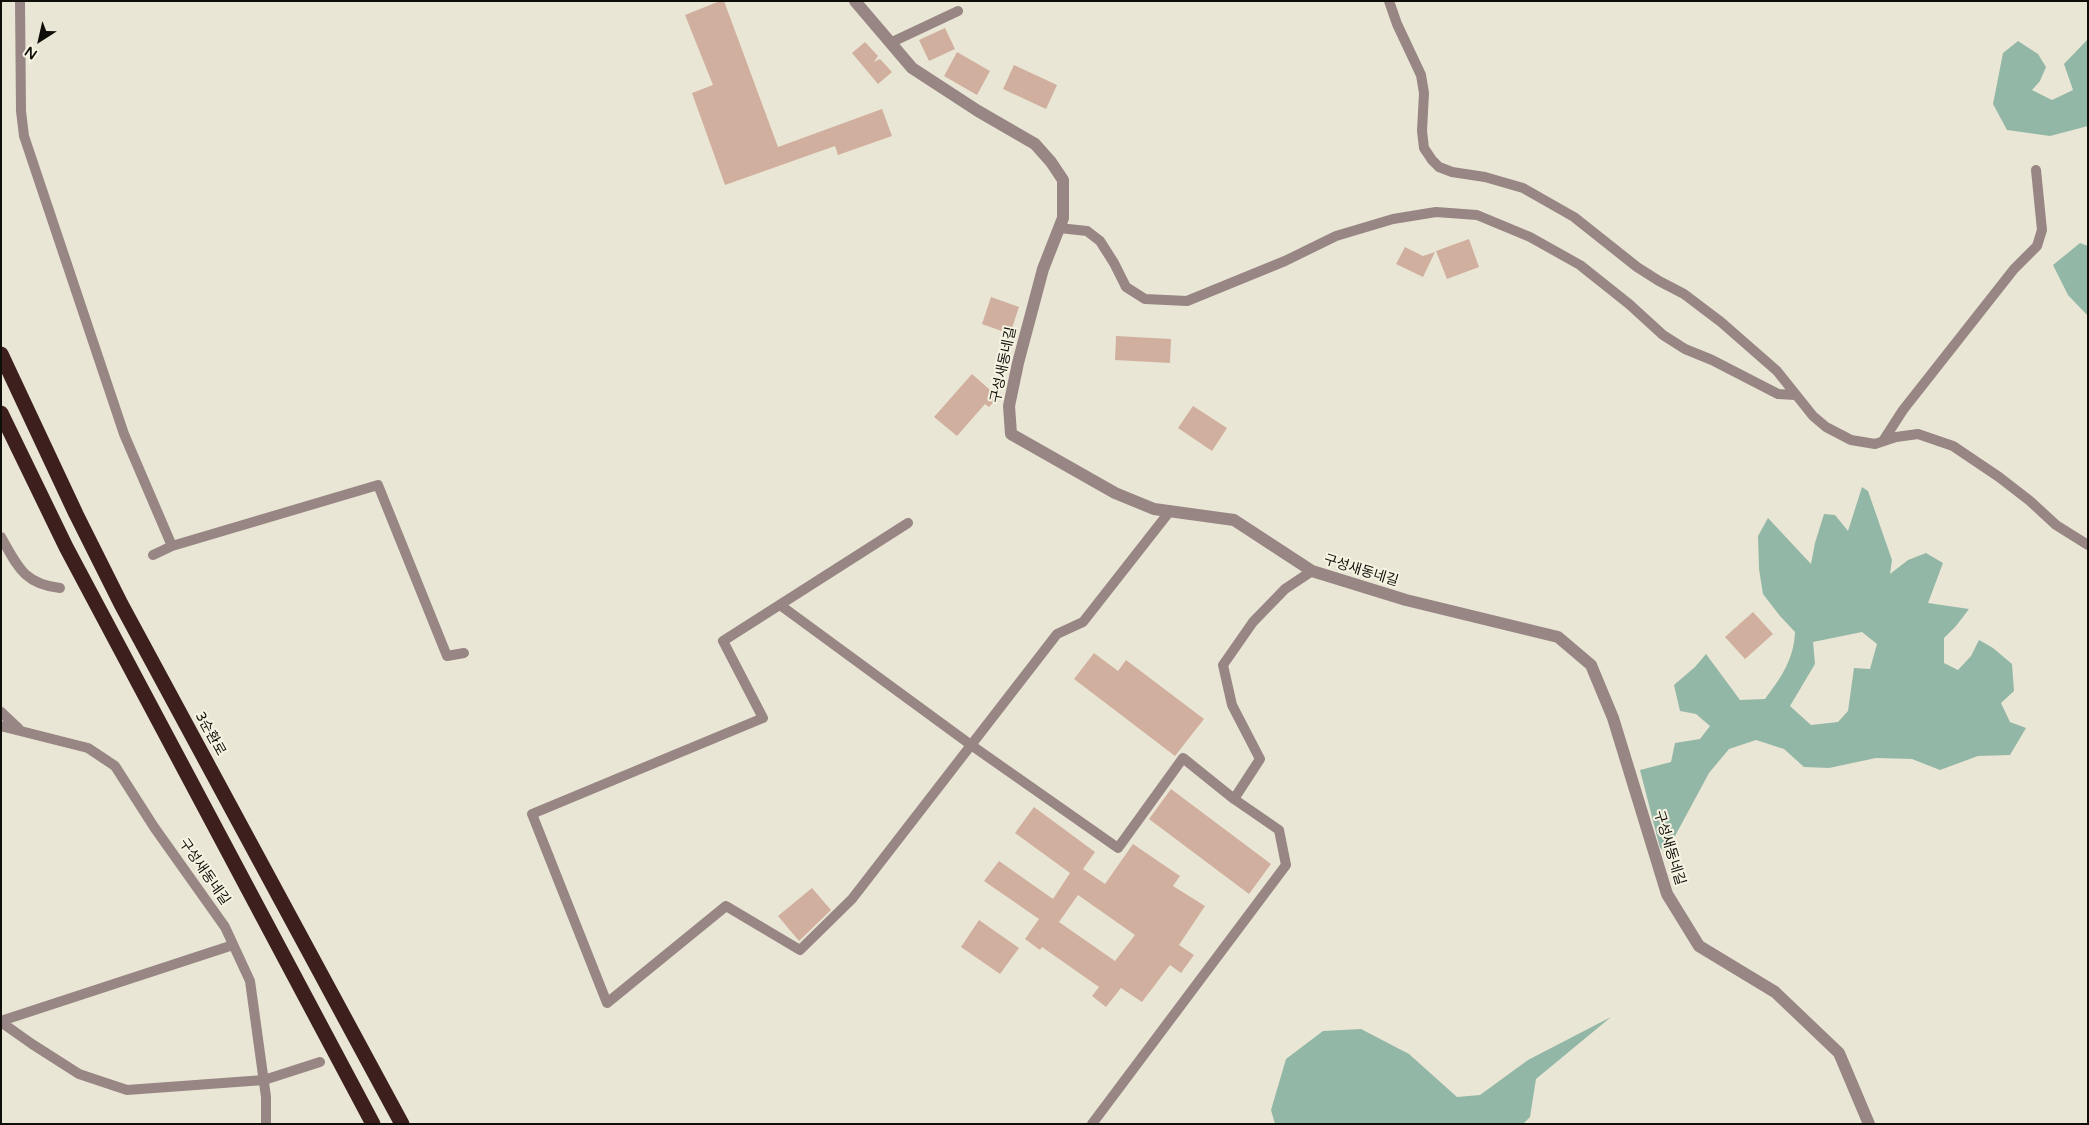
<!DOCTYPE html>
<meta charset="utf-8">
<style>
body{margin:0}
#map{position:relative;width:2089px;height:1125px;overflow:hidden;background:#eae6d5;font-family:"Varela Round",sans-serif}
canvas{display:block}
.frame{position:absolute;inset:0;border:2px solid #0f0e08;pointer-events:none}
.north{position:absolute;left:15px;top:15px;width:50px;height:50px;-webkit-text-stroke:4px #f7f3e3;paint-order:stroke;rotate:215deg;font-size:14px;font-weight:700;line-height:20px;text-align:center;color:#0f0e08}
.north::after{content:'';display:block;margin:auto;width:18px;height:22px;background:#0f0e08;clip-path:polygon(50% 0,100% 100%,50% 72%,0 100%)}
</style>
<div id="map">
<canvas width="2089" height="1125"></canvas>
<div class="frame"></div>
<div class="north">N</div>
</div>
<script>
const ctx = document.querySelector('canvas').getContext('2d');
ctx.lineJoin = 'round';
function fillPath(path, color) { ctx.fillStyle = color; ctx.fill(path, 'evenodd'); }
function stroke(path, color, width, dash) { ctx.strokeStyle = color; ctx.lineWidth = width; ctx.lineCap = dash ? 'butt' : 'round'; ctx.setLineDash(dash || []); ctx.stroke(path); }
function label(font, color, halo, rows, align = 'center') {
  ctx.font = font + ' "Varela Round","Noto Sans KR",sans-serif'; ctx.lineWidth = 4; ctx.setLineDash([]); ctx.textBaseline = 'middle'; ctx.strokeStyle = halo; ctx.fillStyle = color; for (const [text, x, y, turn = 0] of rows) {
    ctx.save(); ctx.translate(x, y); ctx.rotate((+turn || 0) * Math.PI / 180); ctx.textAlign = isNaN(turn) ? turn : align; if (halo) ctx.strokeText(text, 0, 0); ctx.fillText(text, 0, 0); ctx.restore();
  }
}
fillPath(new Path2D(`
 M2088,39V126L2050,136L2007,130L1993,104L2003,53L2018,41L2038,54L2046,67L2040,81L2032,90L2052,100L2073,90L2064,64Z
 M2080,243L2088,246V316L2068,295L2053,265Z
 M1862,487L1868,491L1892,560L1890,574L1908,560L1926,553L1943,563L1928,603L1969,609L1956,626L1944,638V663L1958,670L1971,656L1979,640L1993,648L2012,664L2014,691L2001,703L2010,722L2026,728L2010,755L1978,756L1940,770L1912,759L1876,758L1829,768L1804,767L1784,749L1756,740L1729,749L1709,773L1675,836L1670,854L1660,848L1640,770L1671,762L1675,743L1700,739L1710,726L1696,714L1680,711L1674,685L1695,667L1706,654L1740,700L1765,699C1781,678 1794,659 1795,632L1780,616L1763,594L1759,569L1758,536L1768,518L1811,564L1815,543L1824,514L1835,515L1848,531ZM1862,632L1877,644L1870,669L1854,668L1848,711L1838,722L1811,725L1790,706L1815,664L1813,642Z
 M1611,1017L1536,1079L1530,1117L1523,1124H1275L1271,1110L1286,1059L1323,1031L1361,1029L1409,1054L1457,1097L1480,1095L1528,1060Z`), '#93b7a6');
fillPath(new Path2D(`
 M720,1H724L778,147L882,109L892,136L838,155L835,146L725,185L692,93L713,85L685,15Z
 M945,28L955,49L929,61L919,40Z
 M865,42L878,56L874,62L880,59L892,72L878,84L852,53Z
 M957,52L990,71L977,95L944,76Z
 M1014,65L1057,85L1046,109L1003,89Z
 M1469,239L1479,267L1447,279L1436,251Z
 M1405,247L1423,256L1435,252L1423,277L1396,264Z
 M991,297L1019,307L1010,334L982,324Z
 M1116,336L1171,339L1170,363L1115,360Z
 M972,374L998,397L989,407L985,404L957,436L934,417Z
 M1193,406L1227,428L1212,451L1178,428Z
 M1753,612L1773,634L1745,659L1725,637Z
 M1094,653L1118,671L1126,660L1204,719L1175,756L1074,679Z
 M1171,789L1271,864L1249,894L1149,819Z
 M1034,807L1095,852L1083,869L1105,884L1133,844L1180,876L1173,886L1205,906L1179,945L1194,955L1181,973L1170,965L1142,1002L1121,988L1106,1007L1092,996L1099,987L1042,947L1040,950L1025,939L1039,919L984,881L999,861L1053,899L1070,873L1015,833ZM1078,895L1135,935L1115,961L1059,922Z
 M812,888L831,910L799,941L778,916Z
 M979,920L1019,948L1000,974L961,947Z`), '#d1af9e');
stroke(new Path2D(`
 M20,1L21,111L24,136L124,434L172,546L153,555
 M1389,1L1397,24L1421,75L1424,93L1422,131L1424,148L1432,160L1439,167L1452,172L1485,177L1523,188L1574,217L1637,267L1659,281L1684,294L1721,322L1777,371L1813,416L1826,427L1851,440L1875,444L1896,437L1918,434L1953,446L1999,477L2030,501L2056,525L2088,545
 M890,43L958,11
 M1059,228L1087,231L1100,241L1114,263L1126,287L1145,299L1187,301L1285,261L1336,236L1393,219L1436,212L1477,215L1530,237L1580,265L1629,304L1663,335L1685,349L1712,360L1778,394L1795,395
 M1883,441L1903,410L2014,269L2037,246L2042,230L2036,170
 M908,523L723,641L763,718L532,814L607,1003L726,906L800,950L852,899L1057,634L1083,622L1170,511
 M1,537C18,567 24,584 60,588
 M172,546L378,485L447,656L464,653
 M780,605L971,745L1118,848L1183,758L1234,799
 M1,712L19,729
 M1,726L88,748L115,766L154,827L225,927L250,981L266,1097V1124
 M1,1021L233,945
 M1,1022L32,1044L79,1074L127,1090L264,1080L320,1062
 M1092,1124L1286,865L1279,830L1234,799L1260,759L1232,705L1223,665L1253,622L1285,589L1312,571`), '#978684', 10);
stroke(new Path2D(`
 M855,1L912,68L978,111L1035,144L1051,162L1063,180V218L1043,269L1018,363L1009,406L1011,434L1115,493L1154,509L1234,520L1312,571L1406,600L1558,637L1591,665L1613,718L1667,894L1699,946L1775,992L1839,1053L1869,1124`), '#978684', 12);
stroke(new Path2D(`
 M1,354L76,514L121,604L402,1124
 M1,413L66,547L373,1124`), '#3d201e', 15);
label('14px', '#0f0e08', '#f7f3e3', [
 ["구성새동네길",1004,365,-78],
 ["구성새동네길",1361,571,17],
 ["3순환로",210,734,61],
 ["구성새동네길",1669,848,73],
 ["구성새동네길",204,872,55]
]);
</script>
